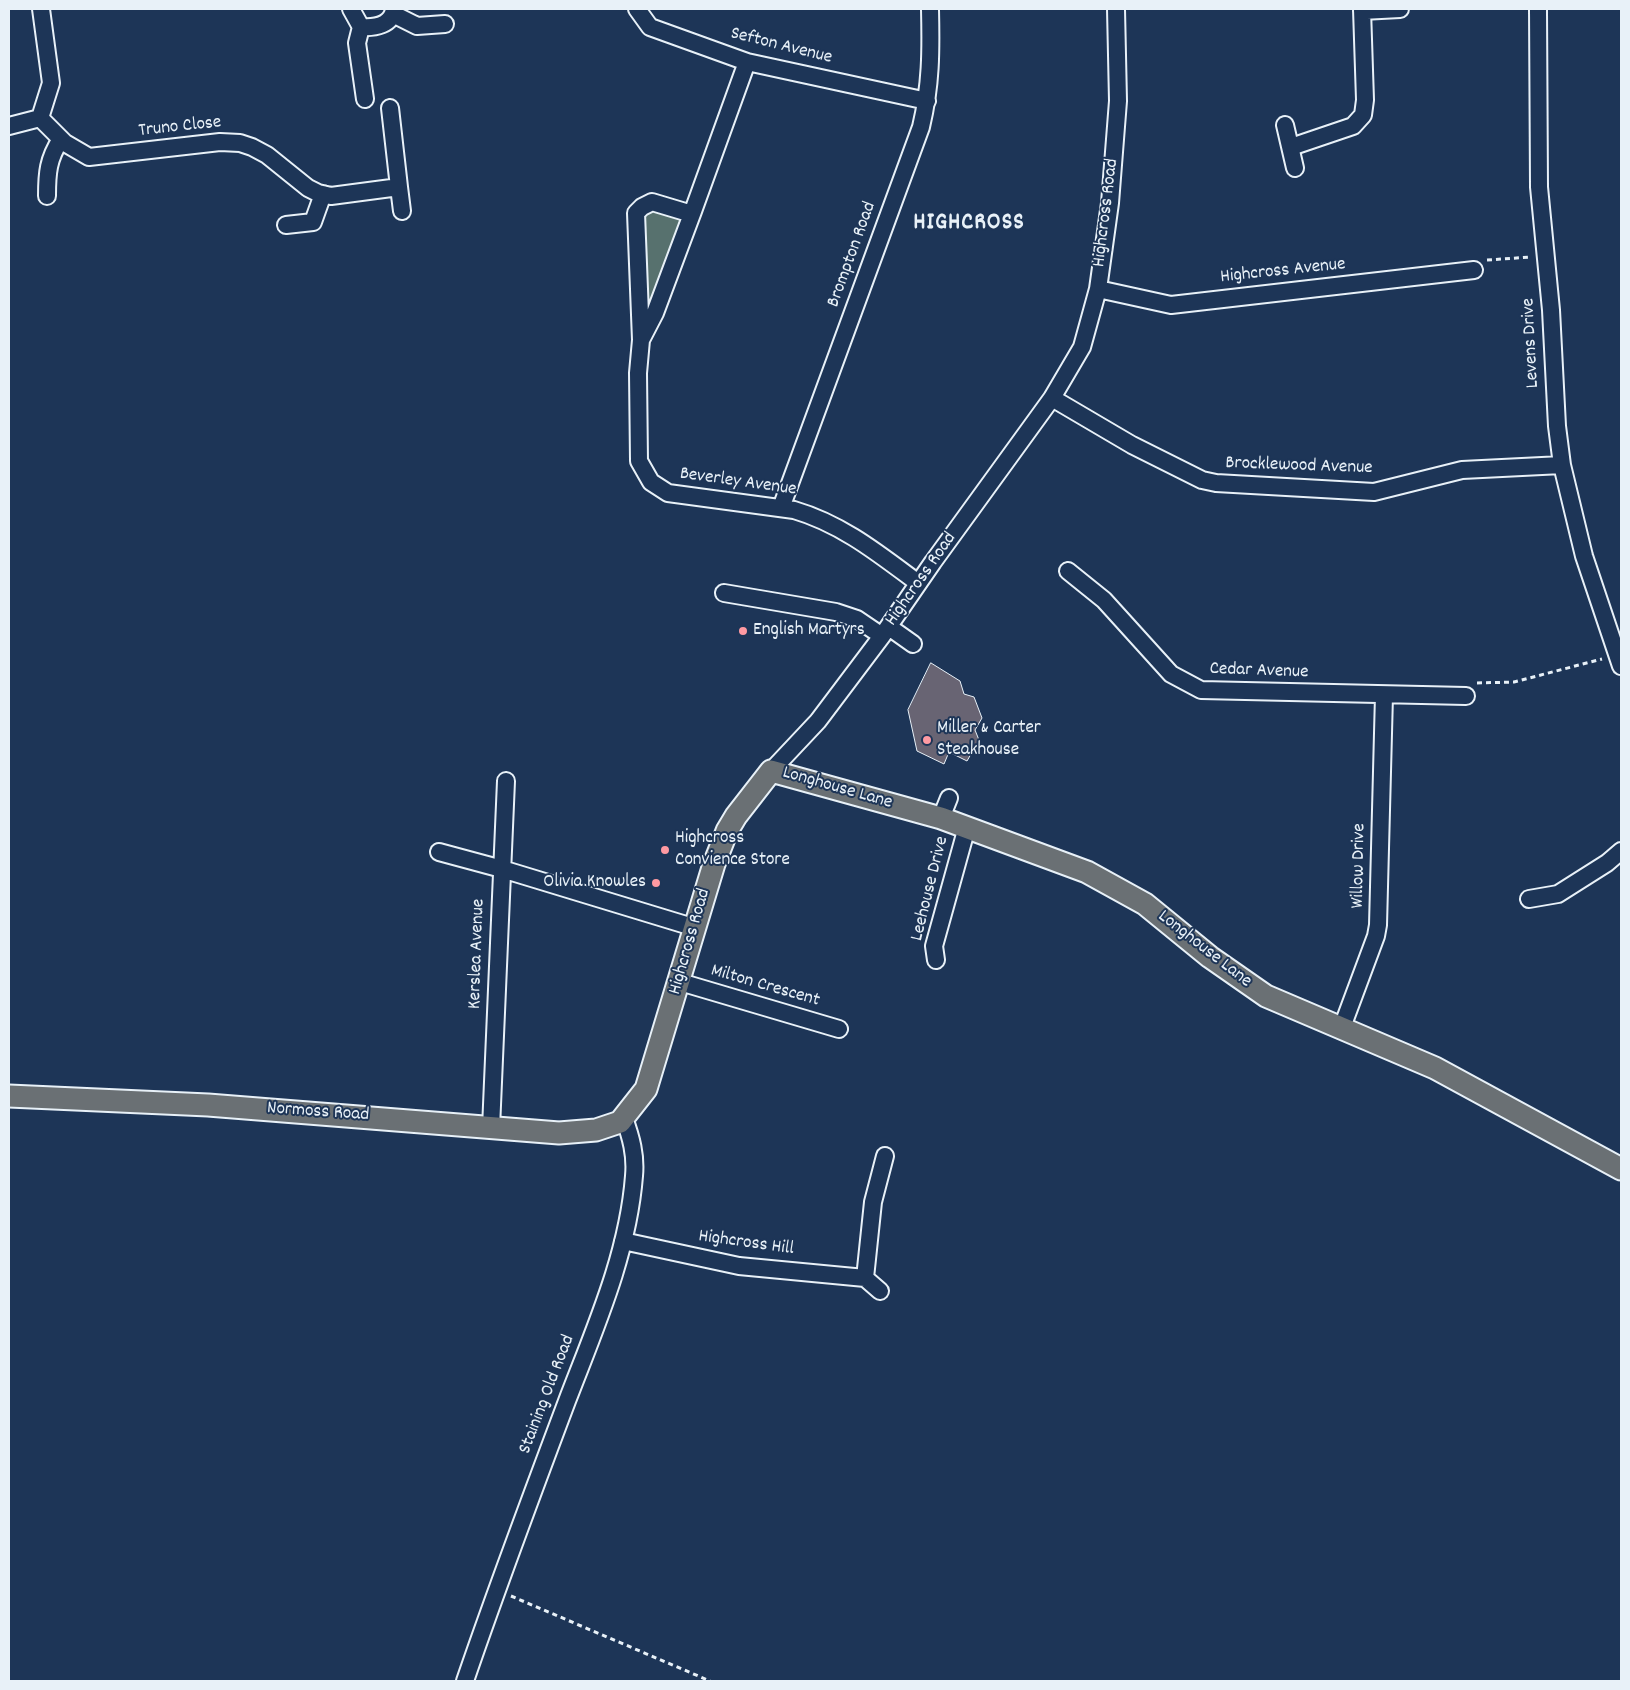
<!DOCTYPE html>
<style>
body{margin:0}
#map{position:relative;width:1630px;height:1690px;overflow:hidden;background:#1d3557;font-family:Dekko,sans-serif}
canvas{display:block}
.frame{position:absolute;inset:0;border:10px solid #e8f1f8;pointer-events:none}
</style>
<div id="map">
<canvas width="1630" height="1690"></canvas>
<div class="frame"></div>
</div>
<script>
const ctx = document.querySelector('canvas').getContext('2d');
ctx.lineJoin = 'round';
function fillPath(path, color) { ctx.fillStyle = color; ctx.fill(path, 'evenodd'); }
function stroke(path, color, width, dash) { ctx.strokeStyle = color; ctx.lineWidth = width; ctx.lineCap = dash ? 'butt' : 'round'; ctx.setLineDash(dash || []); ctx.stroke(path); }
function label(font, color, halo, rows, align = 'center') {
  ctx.font = font + ' Dekko,sans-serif'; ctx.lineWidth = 4; ctx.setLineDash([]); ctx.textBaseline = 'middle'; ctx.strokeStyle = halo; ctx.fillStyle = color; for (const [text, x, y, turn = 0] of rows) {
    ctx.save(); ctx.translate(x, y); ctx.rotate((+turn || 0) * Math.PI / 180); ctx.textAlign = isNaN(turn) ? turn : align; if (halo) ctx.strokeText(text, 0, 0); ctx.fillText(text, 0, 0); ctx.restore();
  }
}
fillPath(new Path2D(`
 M642,207L692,214L641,340Z`), '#57716e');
const building = new Path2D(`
 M931,663L960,681L964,694L974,697L982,718L975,730L979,740L967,761L949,752L944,764L917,751L908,710Z`);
fillPath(building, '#686473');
stroke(building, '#e8f1f8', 1);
const minor = new Path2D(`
 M351,9L361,27L357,43L365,99
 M637,9L650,27L747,62L927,101
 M1538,9L1539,187L1551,310L1557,426L1562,465L1584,556L1621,666
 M1362,11L1400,9
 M393,14L417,26L445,24
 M361,27C375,28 392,25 394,9
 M747,62L692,214L652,202L642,207L636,213L641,340L638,373L639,461L651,482L668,493L794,510C842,524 879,554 918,583
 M40,118L65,143L89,157L220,142L240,143L252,147L267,155L308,188L318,193L331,196L399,187L390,108
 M1285,125L1295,168
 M9,126L40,118L51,83L41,9
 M1291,147L1353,126L1363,115L1365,100L1362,9
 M399,187L402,211
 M47,196C47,173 48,159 61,139
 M286,225L313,222L323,194
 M1098,289L1171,305L1474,270
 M641,340L655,313L692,214
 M1052,398L1132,445L1202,480L1216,483L1374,492L1462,470L1562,465
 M781,508L921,127C931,85 931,51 930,9
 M1068,571L1104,600L1171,674L1201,690L1466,696
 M724,593L836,612L857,619L882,636
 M889,627L913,644
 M771,771L818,721L882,636L933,562L1052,398L1082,347L1098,289L1110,203L1118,101L1116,9
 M941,818L949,798
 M439,852L502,869L696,928
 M1529,899L1558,894L1607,863L1621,851
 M936,960L934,946L967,827
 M680,982L839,1029
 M1341,1030L1376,936L1378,925L1384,695
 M491,1128L506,781
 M623,1241L739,1266L865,1278L880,1291
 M865,1278L873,1202L885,1156
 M465,1681C497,1587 532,1494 567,1401C595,1328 628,1254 634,1176C636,1155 631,1137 624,1118`);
const major = new Path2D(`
 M9,1096L208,1105L559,1133L596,1130L620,1122L646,1089L714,864L727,831L736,816L771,771L941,818L1087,872L1145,904L1210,957L1266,996L1435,1068L1621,1169`);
stroke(minor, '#e8f1f8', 20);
stroke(major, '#e8f1f8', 25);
stroke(new Path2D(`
 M1487,260L1531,257
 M1477,683L1514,682L1602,659
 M511,1596L710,1681`), '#e8f1f8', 3, [5, 4]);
stroke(minor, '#1d3557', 16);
stroke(major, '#6a7074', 21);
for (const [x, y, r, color] of [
 [743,631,5,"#ff9aa2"],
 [927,740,5,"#ff9aa2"],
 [665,850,5,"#ff9aa2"],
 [656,883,5,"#ff9aa2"]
]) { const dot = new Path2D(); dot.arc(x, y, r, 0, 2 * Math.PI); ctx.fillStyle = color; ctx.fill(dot); stroke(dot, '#1d3557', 2); }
label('19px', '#e8f1f8', '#1d3557', [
 ["Sefton Avenue",781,47,14],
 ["Truno Close",180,128,-6],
 ["Highcross Road",1107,213,-83],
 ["Brompton Road",853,255,-70],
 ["Highcross Avenue",1283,272,-6],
 ["Levens Drive",1532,343,-93],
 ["Brocklewood Avenue",1299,467,2],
 ["Beverley Avenue",738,483,8],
 ["Highcross Road",922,580,-55],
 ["Cedar Avenue",1259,672,2],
 ["Longhouse Lane",837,789,16],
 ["Willow Drive",1360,866,-89],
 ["Leehouse Drive",931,889,-76],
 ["Highcross Road",691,942,-74],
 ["Longhouse Lane",1204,950,38],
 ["Kerslea Avenue",478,954,-88],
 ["Milton Crescent",765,987,16],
 ["Normoss Road",318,1113,4],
 ["Highcross Hill",746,1244,8],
 ["Staining Old Road",548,1395,-69]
]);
label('19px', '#e8f1f8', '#1d3557', [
 ["English Martyrs",753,631],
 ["Miller & Carter",937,729],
 ["Steakhouse",937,751],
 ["Highcross",675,839],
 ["Convience Store",675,861],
 ["Olivia Knowles",646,883,"right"]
], 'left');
ctx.letterSpacing = '1px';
label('bold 24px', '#e8f1f8', '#1d3557', [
 ["HIGHCROSS",969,225]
]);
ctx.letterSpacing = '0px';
</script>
